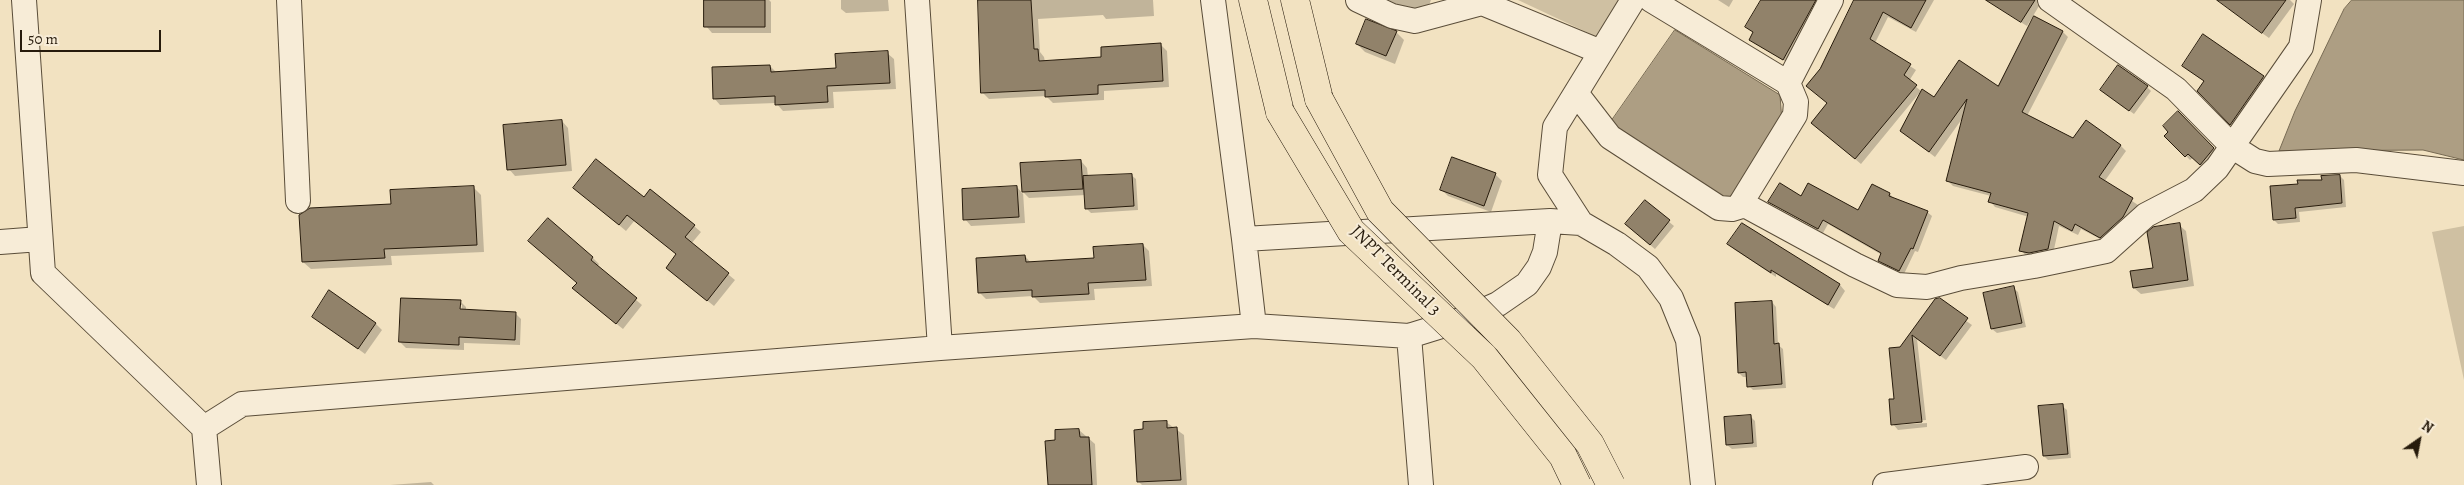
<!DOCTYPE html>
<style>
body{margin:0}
#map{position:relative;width:2464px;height:485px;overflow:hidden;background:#f2e2c1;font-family:Alegreya,serif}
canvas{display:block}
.north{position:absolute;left:2394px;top:415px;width:50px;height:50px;-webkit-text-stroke:4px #f7ecd7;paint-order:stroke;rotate:33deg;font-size:14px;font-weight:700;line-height:20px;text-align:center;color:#271b0c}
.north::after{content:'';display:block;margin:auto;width:18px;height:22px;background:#271b0c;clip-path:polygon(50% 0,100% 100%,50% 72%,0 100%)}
.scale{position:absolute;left:20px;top:30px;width:141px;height:22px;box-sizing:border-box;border:2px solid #271b0c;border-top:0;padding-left:6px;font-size:15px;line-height:18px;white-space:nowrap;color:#271b0c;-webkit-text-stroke:4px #f7ecd7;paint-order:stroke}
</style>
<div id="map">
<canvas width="2464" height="485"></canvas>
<div class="north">N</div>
<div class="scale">50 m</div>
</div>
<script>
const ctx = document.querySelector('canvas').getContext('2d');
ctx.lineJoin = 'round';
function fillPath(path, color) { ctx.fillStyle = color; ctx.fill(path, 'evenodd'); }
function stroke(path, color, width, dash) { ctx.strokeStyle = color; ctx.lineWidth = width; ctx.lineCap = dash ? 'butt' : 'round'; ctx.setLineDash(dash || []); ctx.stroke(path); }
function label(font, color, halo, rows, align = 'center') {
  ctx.font = font + ' Alegreya,serif'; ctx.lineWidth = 4; ctx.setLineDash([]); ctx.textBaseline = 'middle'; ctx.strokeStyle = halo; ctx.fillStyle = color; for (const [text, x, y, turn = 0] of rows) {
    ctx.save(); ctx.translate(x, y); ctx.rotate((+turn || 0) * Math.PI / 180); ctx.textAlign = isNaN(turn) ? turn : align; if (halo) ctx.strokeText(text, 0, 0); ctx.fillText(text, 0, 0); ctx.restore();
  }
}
fillPath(new Path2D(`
 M1518,0H1623L1597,37Z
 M2464,226V380L2432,232Z`), '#cfc0a2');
const water = new Path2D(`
 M2352,0H2464V160L2423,150L2279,151L2295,111L2344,9Z
 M1675,30L1780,95L1782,122L1731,203L1610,123Z`);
fillPath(water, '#ad9e83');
stroke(water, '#776a53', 1);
fillPath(new Path2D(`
 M706,0H769L771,2V33H712L706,26Z
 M841,0H888L889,11L846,13L841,9Z
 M979,0H1153L1154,16L1106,19L1103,15L1038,19L1040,52L1044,57L1045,62L1103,58L1161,45L1167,51L1169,87L1104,91V100L1053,103L1046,96L989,99L982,92Z
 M1383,0H1431L1426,13H1416Z
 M1718,0H1733L1729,7Z
 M1762,0H1822L1788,63L1750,40L1754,33L1746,27Z
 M1855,0H1934L1916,32L1888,17L1875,43L1916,70L1909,81L1921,91L1861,164L1818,128L1829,103L1821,69Z
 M1985,0H2039L2037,4L2039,6L2027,26Z
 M2228,0H2290L2294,4L2269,38L2231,11L2225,4Z
 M2035,18L2063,32L2068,37L2027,116L2074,140L2086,122L2121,146L2126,151L2104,182L2138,205L2128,223L2106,242L2081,229L2078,235L2059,226L2053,254L2026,256L2021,250L2029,217L1995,207L1990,201L1991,196L1953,186L1947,180L1964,116L1935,157L1901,131L1934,98L1998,88Z
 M1396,32L1404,40L1395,64L1365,52L1357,44Z
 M887,53L894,59L896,89L833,92L834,108L783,111L776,103L720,105L714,98L770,66L777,73L837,70Z
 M2183,66L2263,77L2267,82L2235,128L2199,91L2205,82Z
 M2147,87L2151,91L2134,114L2106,94Z
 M2178,113L2218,153L2205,169L2194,157L2190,160L2166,136Z
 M562,121L568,128L572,171L515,176L509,169Z
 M1081,161L1087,168L1088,177L1131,175L1136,179L1138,210L1091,213L1086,208V195L1029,198L1023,192L1025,223L971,226L965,219L1017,187L1023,194L1021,165Z
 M1495,174L1502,181L1491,212L1448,196L1442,190Z
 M2340,176L2344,180L2346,207L2299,212L2300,222L2278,224L2274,220L2299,185Z
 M473,187L481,195L484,252L391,256L392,265L311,269L303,262L392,205Z
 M575,188L644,199L694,226L701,232L691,244L735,280L714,306L674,274L677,255L635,220L626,231Z
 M1890,194L1894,199L1927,212L1932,216L1918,252L1915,251L1904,274L1883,265L1879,260L1882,255L1828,224L1823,233L1770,202L1802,198L1859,212Z
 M1645,202L1674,226L1655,249L1631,229Z
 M548,220L593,258L599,264L597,267L642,305L623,329L580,295L578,283Z
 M1742,225L1840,285L1845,291L1834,309L1776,274V277L1735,250L1729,244Z
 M2179,225L2186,231L2194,286L2141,294L2134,288L2154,269Z
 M1143,245L1149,251L1152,286L1094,289L1095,300L1040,303L1033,296L986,299L979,292L1025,256L1031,263L1095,259Z
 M2013,288L2018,292L2026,327L1997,333L1992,329Z
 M1936,300L1972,325L1946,360L1917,339L1926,420L1896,423V425L1927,423V427L1898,430L1893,424L1901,348Z
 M460,301L466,307V311L515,313L521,319L520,345L464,343V350L406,348L400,342ZM459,305H462L461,316Z
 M1772,302L1776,307L1778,345L1783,349L1786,388L1753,390L1749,386L1748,377H1743L1739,373Z
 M313,316L376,324L382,330L365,354Z
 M2062,406L2067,410L2071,458L2048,460L2044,456Z
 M1750,416L1755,421L1757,447L1732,449L1727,445Z
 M1166,422L1184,435L1187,485H1142L1139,482L1144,431Z
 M1079,430L1095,444L1097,485H1049L1057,441Z
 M431,482L434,485H390Z`), '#0003');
const building = new Path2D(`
 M704,0H765V27H704Z
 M978,0H1031L1034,49H1038L1039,61L1101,57V47L1161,43L1163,81L1098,85V94L1045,97V90L981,93Z
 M1761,0H1816L1783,60L1749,40L1753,32L1745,27Z
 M1854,0H1926L1911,28L1883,12L1870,39L1911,64L1904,75L1917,85L1855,159L1811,123L1827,103L1806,86L1820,69Z
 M1986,0H2035L2021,22Z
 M2217,0H2286L2262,33Z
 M2034,16L2063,31L2022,112L2073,138L2086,120L2121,145L2099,177L2133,198L2123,217L2100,238L2075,224L2072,231L2054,221L2048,249L2029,253L2019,251L2028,213L1988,202L1991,193L1946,181L1967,99L1929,152L1900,131L1922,89L1934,97L1959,60L1998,86Z
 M1366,19L1397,31L1386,56L1356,44Z
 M2203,34L2264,76L2230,125L2197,91L2204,81L2182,66Z
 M888,51L890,83L827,86L828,102L775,105V96L713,99L712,67L770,65L771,72L836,68L835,54Z
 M2118,65L2148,86L2129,111L2100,90Z
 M2178,111L2214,148L2200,165L2188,154L2185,157L2164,136L2168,132L2163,126Z
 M562,120L566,165L507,170L503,125Z
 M1452,157L1496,173L1484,206L1440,190Z
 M596,159L644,197L650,189L695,225L685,237L729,273L707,301L666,268L676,254L627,215L619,225L573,188Z
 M1081,160L1083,189L1022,192L1020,163Z
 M1132,174L1134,206L1085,209L1083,176Z
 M2340,175L2342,203L2295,208L2296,218L2273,220L2270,186L2298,184L2297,180H2322L2321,176Z
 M1780,183L1801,196L1808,183L1858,210L1872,184L1890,193L1889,196L1928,211L1913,249L1911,248L1899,271L1878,261L1881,253L1823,220L1818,229L1768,202Z
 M474,186L477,245L384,249L385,258L302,262L299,215L310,208L391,204L390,190Z
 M1017,186L1019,217L963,220L962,189Z
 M1645,200L1670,220L1650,245L1625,224Z
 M548,218L593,257L591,260L637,298L616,324L572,288L577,283L528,241Z
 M1742,223L1840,284L1828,305L1771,270V273L1727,244Z
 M2180,223L2188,280L2133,288L2130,271L2153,268L2147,232L2153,227Z
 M1143,244L1146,280L1088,283L1089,294L1032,297V290L978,293L976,258L1025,255L1026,262L1094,258L1093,247Z
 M2014,286L2022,323L1991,329L1983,293Z
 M329,290L376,323L358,349L312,317Z
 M401,298L461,300L460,309L516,312L515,340L459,337V345L399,342Z
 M1940,298L1968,318L1940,356L1912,335L1922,422L1891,425L1889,399H1894L1889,348L1900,347L1935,299Z
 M1772,301L1774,344L1779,343L1782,384L1747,387L1746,372L1738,373L1735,303Z
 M2063,404L2068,454L2043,456L2038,406Z
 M1751,415L1753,443L1726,445L1724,417Z
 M1167,421V428L1177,427L1181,480L1137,482L1134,430L1143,429V422Z
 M1079,429L1080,437H1089L1092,485H1048L1045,441L1055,440V430Z`);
fillPath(building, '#91826a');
stroke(building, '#271b0c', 1);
const minor = new Path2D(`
 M24,0L43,273L204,428L209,485
 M289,0L298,201
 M917,0L940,348
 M1213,0L1244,239L1550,221L1581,223L1617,244L1648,267L1671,298L1688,340L1703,485
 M1358,0L1392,16L1415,21L1482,3L1601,52
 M1651,0L1788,83
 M1831,0L1788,83L1796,102L1795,115L1741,203L1855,265L1897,285L1927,287L1961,278L2034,266L2106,251L2146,215L2194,190L2217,168L2301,47L2309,0
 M2050,0L2176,89L2233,147L2255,161L2268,164L2356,160L2464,173
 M1576,93L1610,137L1719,208L1732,209L1745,205
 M1581,223L1550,175L1555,127L1633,0
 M0,242L40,239
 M1254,326L1409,336L1464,319L1498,304L1527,284L1539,267L1545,252L1550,221
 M1409,336L1421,485
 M204,428L242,404L940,348L1254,326L1244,239
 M1885,485L2026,467`);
const major = new Path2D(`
 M1253,0L1280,112
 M1295,0L1319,99`);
stroke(minor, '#5a4d39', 26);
stroke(major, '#271b0c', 29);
stroke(minor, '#f7ecd7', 24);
stroke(major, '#f2e2c1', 28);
const majorBridge = new Path2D(`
 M1319,99L1380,211L1508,341L1590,444L1611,485
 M1280,112L1351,231L1484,357L1563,456L1577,485`);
stroke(majorBridge, '#271b0c', 29, []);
stroke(majorBridge, '#f2e2c1', 28);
label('18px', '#271b0c', '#f7ecd7', [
 ["JNPT Terminal 3",1395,271,45]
]);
</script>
